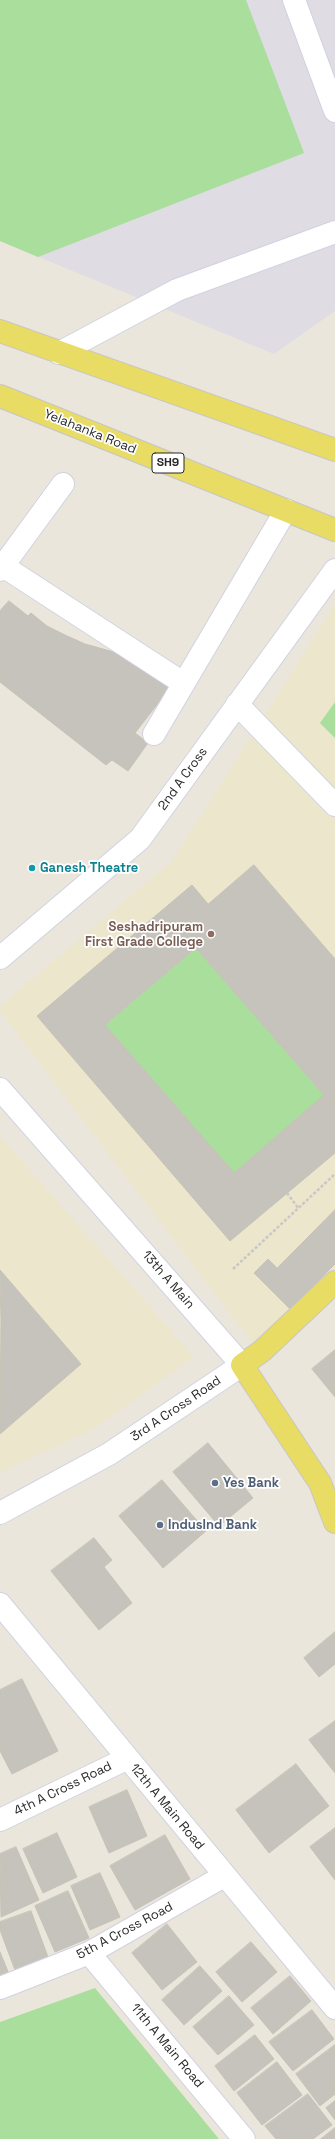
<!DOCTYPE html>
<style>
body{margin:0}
canvas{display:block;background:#ebe6dc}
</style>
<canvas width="335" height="2139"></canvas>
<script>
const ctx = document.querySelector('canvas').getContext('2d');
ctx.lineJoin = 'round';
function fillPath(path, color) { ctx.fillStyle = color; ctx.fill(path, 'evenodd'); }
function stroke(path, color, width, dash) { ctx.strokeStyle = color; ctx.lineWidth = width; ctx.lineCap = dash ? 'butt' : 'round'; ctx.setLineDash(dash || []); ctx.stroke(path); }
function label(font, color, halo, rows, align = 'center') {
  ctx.font = font + ' "Space Grotesk",sans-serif'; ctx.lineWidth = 3.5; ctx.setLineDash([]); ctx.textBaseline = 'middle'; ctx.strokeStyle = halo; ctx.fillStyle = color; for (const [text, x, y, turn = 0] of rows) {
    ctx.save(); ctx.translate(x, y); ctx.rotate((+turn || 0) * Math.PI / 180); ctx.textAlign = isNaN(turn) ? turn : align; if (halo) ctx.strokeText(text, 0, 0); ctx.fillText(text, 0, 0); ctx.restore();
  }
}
fillPath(new Path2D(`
 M0,0H335V311L274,354L0,241Z`), '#dfdce3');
fillPath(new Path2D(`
 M335,604V1268L255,1347L0,1011V1006L172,861Z
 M0,1136L194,1357L92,1430L0,1472Z`), '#ebe6cc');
fillPath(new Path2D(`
 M0,0H246L304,153L38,257L0,241Z
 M335,702V738L320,723Z
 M196,948L324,1095L234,1173L105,1025Z
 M95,1988L219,2139H0V2022Z`), '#a9de9c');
const building = new Path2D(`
 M9,601L28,616L31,613L47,626L65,635L85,644L132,657L173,684L135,733L148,743L128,771L112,760L106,765L0,682V611Z
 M254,865L335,959V1153L230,1241L37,1016L192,885L208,904ZM196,948L324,1095L234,1173L105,1025Z
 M335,1210V1264L290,1309L254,1273L268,1259L277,1268Z
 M0,1270L81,1364L0,1434L1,1320Z
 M335,1350V1397L312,1369Z
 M208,1443L253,1498L219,1526L173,1472Z
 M162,1480L206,1531L163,1568L119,1516Z
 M94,1538L112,1560L104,1567L132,1603L99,1630L51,1571Z
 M335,1632V1664L319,1677L304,1658Z
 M22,1679L58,1751L12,1774L0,1751V1690Z
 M335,1721V1773L309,1740Z
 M296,1764L329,1806L269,1853L236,1810Z
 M127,1790L147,1836L109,1853L89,1807Z
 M335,1828V1880L310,1847Z
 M57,1833L77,1877L43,1893L23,1849Z
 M165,1835L190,1879L135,1910L110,1866Z
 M16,1847L39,1900L1,1917L0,1854Z
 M100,1873L120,1917L90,1930L71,1886Z
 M68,1891L89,1938L55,1952L35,1906Z
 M31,1911L48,1957L15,1970L0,1930V1922Z
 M167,1924L197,1962L162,1990L132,1953Z
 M251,1942L277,1972L242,2002L216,1972Z
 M0,1952L9,1974L0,1978Z
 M200,1966L222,1991L184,2025L162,2000Z
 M290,1976L311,2001L273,2034L251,2008Z
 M229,1996L254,2025L218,2055L193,2027Z
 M312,2010L334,2039L293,2071L269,2042Z
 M255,2035L274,2059L234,2091L215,2066Z
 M335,2045V2094L320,2106L296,2074Z
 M277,2062L302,2095L262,2125L237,2093Z
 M308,2094L332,2125L313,2139H276L265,2126Z
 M335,2101V2120L326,2108Z
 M335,2128V2139H321Z`);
fillPath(building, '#c6c3bc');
stroke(building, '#c6c2b6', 1);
const minor = new Path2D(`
 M294,0L335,111
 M59,353L177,290L335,232
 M3,566L183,683
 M0,570L63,484
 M237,704L335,805
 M154,734L286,510
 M0,958L140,839L335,570
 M0,1089L242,1365L109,1454L0,1513
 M0,1604L335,2008
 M0,1820L126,1759
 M89,1953L244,2139
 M0,1988L89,1953L224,1876`);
const major = new Path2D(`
 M0,331L335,450
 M0,396L335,530
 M335,1282L262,1351L242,1365L320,1483L335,1522`);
stroke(minor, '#d1d2e1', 24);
stroke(major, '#c7c7c7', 24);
stroke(new Path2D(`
 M287,1193L299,1209
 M233,1269L335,1174`), '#c7c7c7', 2.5, [3, 2]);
stroke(minor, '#fff', 22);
stroke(major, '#e8dc64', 22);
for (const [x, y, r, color] of [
 [32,868,4,"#0f9aa8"],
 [211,934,4,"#8d6e63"],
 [215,1483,4,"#5c6f8a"],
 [160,1525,4,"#5c6f8a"]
]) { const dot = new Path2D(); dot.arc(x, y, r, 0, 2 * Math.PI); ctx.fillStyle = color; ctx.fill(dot); stroke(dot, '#fff', 1.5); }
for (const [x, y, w] of [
 [168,463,32]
]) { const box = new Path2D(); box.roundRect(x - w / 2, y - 10, w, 20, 3); ctx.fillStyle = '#fff'; ctx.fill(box); stroke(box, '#292929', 1); }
label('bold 12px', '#292929', null, [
 ["SH9",168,463]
]);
label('13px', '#292929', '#fff', [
 ["Yelahanka Road",90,432,22],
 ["2nd A Cross",183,779,-54],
 ["13th A Main",168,1280,49],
 ["3rd A Cross Road",176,1409,-34],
 ["4th A Cross Road",63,1789,-26],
 ["12th A Main Road",167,1807,50],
 ["5th A Cross Road",125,1931,-28],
 ["11th A Main Road",167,2046,50]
]);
label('bold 13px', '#0d838f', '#fff', [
 ["Ganesh Theatre",40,868]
], 'left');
label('bold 13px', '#785e54', '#fff', [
 ["Seshadripuram",203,927],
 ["First Grade College",203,942]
], 'right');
label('bold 13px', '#4e5e75', '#fff', [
 ["Yes Bank",223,1483],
 ["IndusInd Bank",168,1525]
], 'left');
</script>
